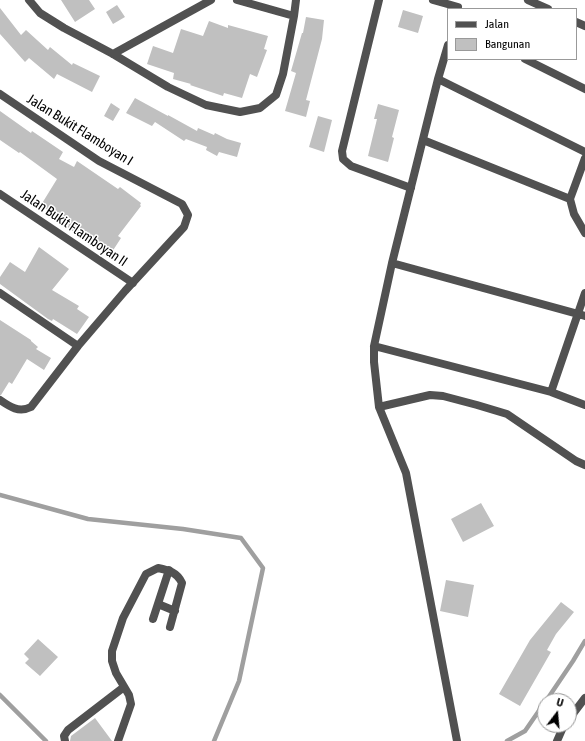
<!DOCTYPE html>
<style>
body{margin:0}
#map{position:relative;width:585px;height:741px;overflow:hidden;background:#fff;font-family:"Asap Condensed",sans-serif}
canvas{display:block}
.legend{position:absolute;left:447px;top:8px;width:130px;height:52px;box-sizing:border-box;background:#fff;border:1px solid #999;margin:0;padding:5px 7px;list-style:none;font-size:12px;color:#000}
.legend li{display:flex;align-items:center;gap:8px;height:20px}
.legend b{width:20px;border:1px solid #999}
.north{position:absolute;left:537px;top:693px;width:40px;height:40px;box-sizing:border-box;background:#fff;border:1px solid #999;border-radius:50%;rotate:16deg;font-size:11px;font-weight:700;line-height:16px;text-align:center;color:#000}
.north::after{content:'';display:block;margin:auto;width:14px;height:18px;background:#000;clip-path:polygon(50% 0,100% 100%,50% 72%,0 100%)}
</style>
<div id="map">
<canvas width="585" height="741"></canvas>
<ul class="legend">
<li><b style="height:5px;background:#515151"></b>Jalan</li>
<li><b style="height:11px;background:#c0c0c0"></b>Bangunan</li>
</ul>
<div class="north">U</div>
</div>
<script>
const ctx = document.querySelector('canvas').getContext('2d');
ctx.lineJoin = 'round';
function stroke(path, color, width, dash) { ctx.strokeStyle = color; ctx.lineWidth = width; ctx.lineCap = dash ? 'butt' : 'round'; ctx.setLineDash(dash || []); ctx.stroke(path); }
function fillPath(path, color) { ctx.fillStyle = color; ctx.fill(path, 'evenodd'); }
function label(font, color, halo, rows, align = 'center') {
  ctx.font = font + ' "Asap Condensed",sans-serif'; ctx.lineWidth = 3; ctx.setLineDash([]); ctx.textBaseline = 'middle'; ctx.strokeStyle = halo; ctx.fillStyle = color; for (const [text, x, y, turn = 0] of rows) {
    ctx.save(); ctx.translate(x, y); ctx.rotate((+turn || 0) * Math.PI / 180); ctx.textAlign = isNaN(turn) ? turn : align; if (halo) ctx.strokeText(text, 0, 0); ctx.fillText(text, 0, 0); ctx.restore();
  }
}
stroke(new Path2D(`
 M0,495L88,519L183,529L241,538L263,568L239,681L214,741
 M0,695L46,741
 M546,701L573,661L585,641
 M507,741L525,731L545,702`), '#9f9f9f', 4.5);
fillPath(new Path2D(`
 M61,0H89L95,9L75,22Z
 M117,5L125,17L113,24L106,12Z
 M0,8L21,35L26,30L48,50L50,47L72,65L73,63L100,76L92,92L57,74L54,79L29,58L25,62L0,34Z
 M403,10L423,16L418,33L398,27Z
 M306,17L324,20L322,39L306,100L310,101L306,117L285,111L296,73L291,71L302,33H303Z
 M209,21L228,28V25L268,36L264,49L267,50L257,77L250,74L242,98L224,93L223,96L190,85L191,84L173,79L174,73L147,64L153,46L173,53L181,29L203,36Z
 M135,98L168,116V115L197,131L198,128L214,135L215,133L227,139L241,143L237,157L219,152L217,156L206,150L207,147L186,139L184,141L155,122L152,126L126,113Z
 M111,103L120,109L113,121L104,116Z
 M378,104L399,110L392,137L394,138L388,162L368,156L377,119H374Z
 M0,111L31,133L32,131L63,152L59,159L74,167L77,161L118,189L120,187L141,203L140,205L141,206L118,236L121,238L110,255L93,244L92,245L67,227L69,225L41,205L57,179L20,152L19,153L0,140Z
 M318,116L332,120L324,152L309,147Z
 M39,247L69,269L52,290L79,306L77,309L89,317L77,334L53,319L52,321L48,319L0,284V277L10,262L25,272Z
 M0,320L31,340V341L38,347L36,349L51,358L44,370L27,359L12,384L9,382L1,395H0Z
 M481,503L494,526L463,542L451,519Z
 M446,580L474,585L468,617L440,611Z
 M561,602L574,612L556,634L547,650L551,652L520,706L499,694L530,640Z
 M38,639L58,657L40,676L25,663L29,659L24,654Z
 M95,718L112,741H70L71,736Z`), '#c0c0c0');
stroke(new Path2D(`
 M158,604L175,611
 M153,619L169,570
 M569,719L585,698
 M65,741L64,736L68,730L124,687
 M118,741L131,704L129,695L116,673L112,661V651L123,618L146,574L158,568C168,570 177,572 182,583L170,627
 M557,741L564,725`), '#515151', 8);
stroke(new Path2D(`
 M29,0L40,13L64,28L113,54L168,87L206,105L240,112L260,108L276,95L283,74L294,16L296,0
 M237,0L294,16
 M379,0L342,151L343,159L351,166L411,188
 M433,0L458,7
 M528,0L548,9
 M576,22L585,26
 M448,45L438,79L392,263L374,346V362L379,407L406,473L457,741
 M113,54L211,0
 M525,59L585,89
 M438,79L585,152
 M0,94L99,161L182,204L188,215L184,227L125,291L78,346L31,407C19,413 10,407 0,400
 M423,140L570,199
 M585,158L570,199L574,214L585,233
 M0,194L133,283
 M392,263L585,316
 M0,293L78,346
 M374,346L551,392L585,405
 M551,392L585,293
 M379,407L430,395L443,396L477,405L507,414L576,461L585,465`), '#515151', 8);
label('14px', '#000', '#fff', [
 ["Jalan Bukit Flamboyan I",80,130,32],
 ["Jalan Bukit Flamboyan II",74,228,34]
]);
</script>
